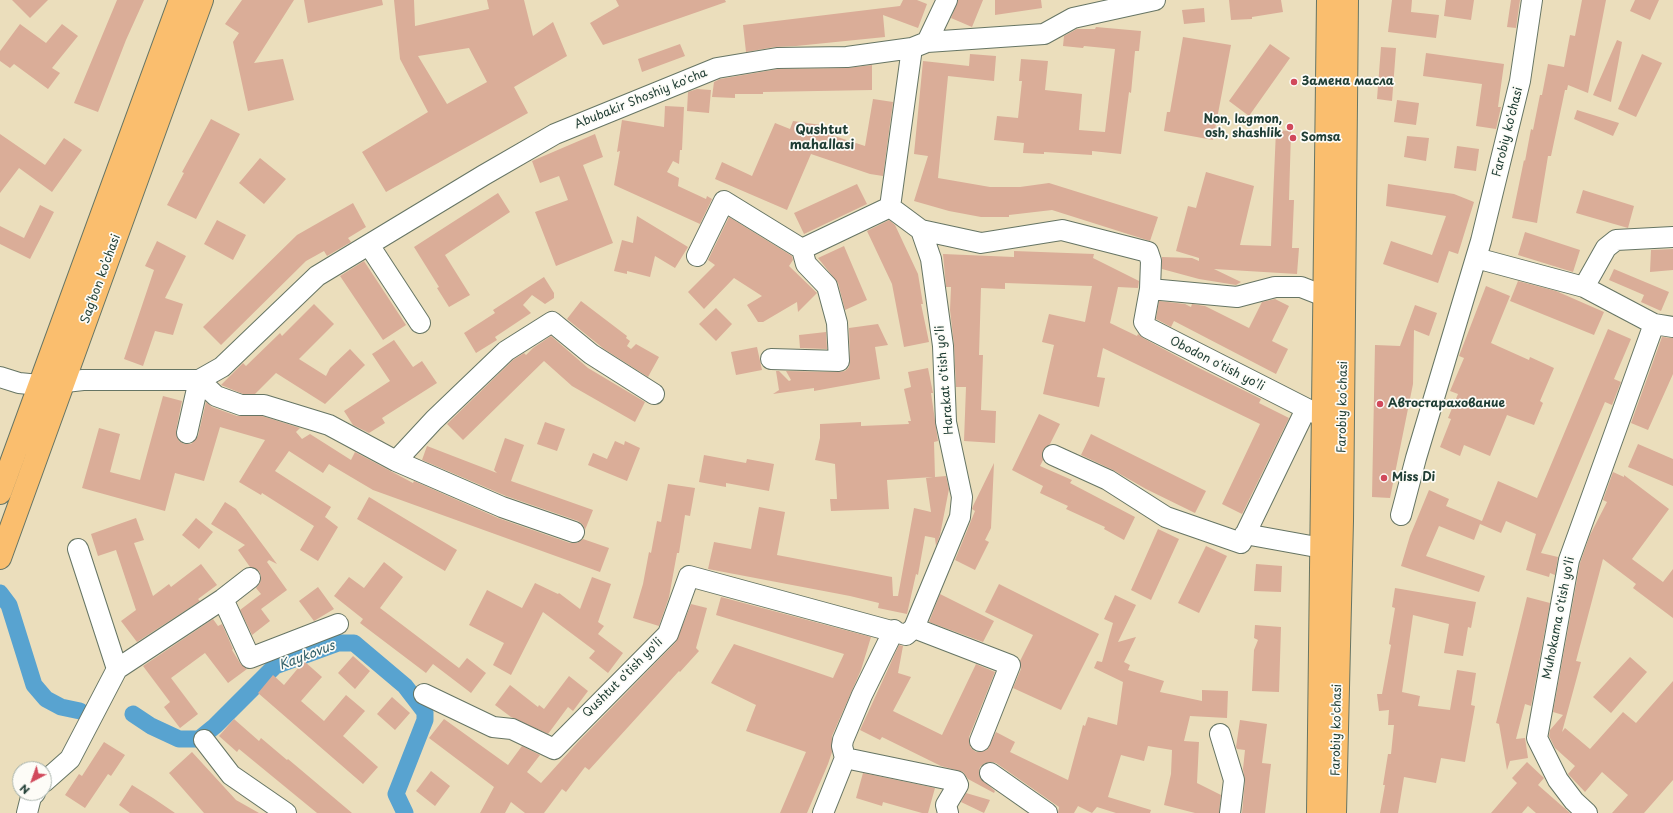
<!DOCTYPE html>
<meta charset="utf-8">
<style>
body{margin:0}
#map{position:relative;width:1673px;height:813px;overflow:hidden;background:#ebdebc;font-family:"Playpen Sans",sans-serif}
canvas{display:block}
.north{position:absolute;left:12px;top:761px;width:40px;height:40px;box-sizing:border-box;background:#fdfcf7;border:1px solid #a4b0a9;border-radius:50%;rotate:221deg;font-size:11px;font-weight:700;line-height:16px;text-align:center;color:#1f3d34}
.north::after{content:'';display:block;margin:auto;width:14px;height:18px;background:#d1495b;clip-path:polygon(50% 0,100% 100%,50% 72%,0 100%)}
</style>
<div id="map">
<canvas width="1673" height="813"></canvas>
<div class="north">N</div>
</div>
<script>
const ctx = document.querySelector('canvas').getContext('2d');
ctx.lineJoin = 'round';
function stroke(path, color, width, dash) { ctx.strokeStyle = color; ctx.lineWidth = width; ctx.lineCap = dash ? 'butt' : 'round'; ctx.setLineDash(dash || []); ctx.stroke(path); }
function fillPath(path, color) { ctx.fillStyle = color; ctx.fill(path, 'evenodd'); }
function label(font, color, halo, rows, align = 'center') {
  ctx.font = font + ' "Playpen Sans",sans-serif'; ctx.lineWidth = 3.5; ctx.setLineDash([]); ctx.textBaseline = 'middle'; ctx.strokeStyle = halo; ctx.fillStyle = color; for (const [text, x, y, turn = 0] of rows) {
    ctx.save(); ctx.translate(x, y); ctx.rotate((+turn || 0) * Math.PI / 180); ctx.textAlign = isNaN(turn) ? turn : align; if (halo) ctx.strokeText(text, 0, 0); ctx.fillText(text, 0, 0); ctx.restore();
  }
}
stroke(new Path2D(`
 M0,593L9,605L34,685L46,699L61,707L80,711
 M133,714L151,726L179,739H199L215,726L275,666L338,643H354L405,686L425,712V720L396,794L405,813`), '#58a3d0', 17);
fillPath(new Path2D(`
 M12,0H48L30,18Z
 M117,0H144L126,40L98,112L74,103Z
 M242,0H294L254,63L283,59L294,100L248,111L233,42L239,33L225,24Z
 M304,0H382L383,5L308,23Z
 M394,0H414L415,26L489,9L487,0H524L533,36L553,22L567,56L514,87L528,113L386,192L362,152L428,112L400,59ZM469,48L487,82L447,104L418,56Z
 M616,0H725L726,2L603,45L590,23L619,6Z
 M903,0H917L927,4L918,28L883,15L885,37L796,46L775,47L746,52L743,25L900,6Z
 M958,0H983L972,27L951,18Z
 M995,0H1041L1042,8L995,15Z
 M1229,0H1281L1283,12L1252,17V19L1231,20Z
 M1392,0H1412L1411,12L1439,15L1436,38L1388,32Z
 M1446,0H1474L1471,20L1444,16Z
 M1511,0H1520L1516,28L1507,27Z
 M1582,0H1606L1588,93L1568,85L1567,90H1565L1551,156H1548L1537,223L1512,218L1524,160L1525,161L1531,129L1533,130L1540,95H1542L1548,64L1564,67L1570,35L1575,36Z
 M1635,0H1659L1650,20L1630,11Z
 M1204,8L1205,22L1184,24L1182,10Z
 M20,24L46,43L62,24L78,36L52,68L60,73L48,89L14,64L10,68L0,61V51Z
 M1096,27L1141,31L1139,51H1135L1131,93L1129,92L1121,154L1092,151V155L1044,152V154L1023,153L1024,143L994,140L997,116L1018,118L1022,81H1019L1021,59L1048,61L1045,90L1082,94L1079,130L1105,132L1115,49L1084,46L1083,48L1063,46L1064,36L1077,29H1095Z
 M1183,37L1231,45L1213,140L1164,131L1167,112H1170Z
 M1617,40L1622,42L1611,102L1593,95Z
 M680,44L685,56L642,72L638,59Z
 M1270,44L1290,58L1249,116L1229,101Z
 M1381,47L1396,48L1392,101L1377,99Z
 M1426,53L1504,64L1498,107H1501L1496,129L1476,126L1482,84L1423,76Z
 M970,54L996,56L994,81L948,76L938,178L990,187H1020L1049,183L1158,217L1150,241L1052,210L1009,215V217H981L949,211L914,201L928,156L914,154L923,61L969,66Z
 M1642,54L1662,63L1636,117L1618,109Z
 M872,65V90L763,92V94H735V98L712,97L714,82L720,79L778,69L847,68Z
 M697,89L711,90L709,113L687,111L688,92Z
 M873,99L893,102L883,176L870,174L811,154L787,210L715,179L722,162L752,176L775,123L790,129L793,121L821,125L819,131L865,146Z
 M1397,100L1419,103L1416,125L1394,122Z
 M665,106L684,107L682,150H680L679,164L673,161L667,172L679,178L678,186L706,199L707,196L712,199L700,224L614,185L620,151L617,152L622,120L664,127Z
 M1577,110L1619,123L1613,136L1574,119Z
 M211,119L240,134L196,219L167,205L184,173L182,172Z
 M1276,130L1291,131L1289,200H1294L1292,248H1299L1297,274L1214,269L1241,282L1236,285L1199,279L1162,269V257L1192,258L1199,261V258L1176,251L1188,206L1196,208L1206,172L1254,186L1240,245L1271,246Z
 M0,134L45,165L64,138L82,150L52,192L19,168L0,193Z
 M595,134L603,157L583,165L613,243L556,266L535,212L568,200L559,176L540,183L532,161Z
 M1407,136L1429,138L1426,161L1404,157Z
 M1457,146L1479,149L1476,171L1454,168Z
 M260,158L286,179L264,204L239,183Z
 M857,184L867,204L804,234L794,213Z
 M1388,184L1454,194L1474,202L1458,254L1449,251L1438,283L1383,264L1391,241L1432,255L1446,216L1386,206Z
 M1583,190L1634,206L1628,228L1576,213Z
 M498,193L510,212L445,255L470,295L449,307L437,288L439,287L414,247Z
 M353,203L366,227L348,238L351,242L327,256L324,251L306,261L221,345L203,327L297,235Z
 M40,205L54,212L30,259L0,244V226L24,238Z
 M637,216L688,247L675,268L655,256L650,277L627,271V274L614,271L622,240L633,243Z
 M729,217L792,256L793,260L789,266L817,293L798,312L797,302L763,322H758L747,305L762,296L734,278L704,309L688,292L715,265L708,260Z
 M217,220L246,235L233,260L204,244Z
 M889,220L895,225L918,274L923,304H921L929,342L904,347L892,284L867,231Z
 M1525,232L1580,250L1573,272L1518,255Z
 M157,241L186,256L165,298L183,304L173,335L155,331L143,366L124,359L154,270L145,266Z
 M844,246L867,300L845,310L838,283L818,258Z
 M1673,249V270L1650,272L1651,250Z
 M1014,251L1094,254L1093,258L1139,281L1138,288L1118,287L1110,323L1137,336L1138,334L1143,338L1195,366L1261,399L1259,403L1289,418L1242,514L1222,504L1260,424L1103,348L1097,377L1105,378L1099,407L1043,394L1054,345L1042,342L1049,314L1085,322L1092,286L1005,283V289L981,288L979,355H983L981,410L996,411L995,443L964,441L966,387H956L954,345L950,310L951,287H946L943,254L1014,257Z
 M364,261L406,325L383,340L340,276Z
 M1614,269L1669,292L1661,311L1641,302L1644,295L1609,280Z
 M544,277L554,293V298L545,304L532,295L523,305L531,313L495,337L497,340L476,353L464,333L495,313L493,310Z
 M1518,281L1556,291L1604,312L1594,335L1510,301Z
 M1486,286L1510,296L1491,343L1529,360L1530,357L1554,368L1540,401L1543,403L1534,425L1507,415L1490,456L1464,445L1460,456L1440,447L1451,419L1448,418L1458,394L1450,391L1464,358L1459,356Z
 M1275,299L1289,306L1272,341L1288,349L1276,374L1174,321L1171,327L1156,319L1159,301L1185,304L1191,307L1192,304L1205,306L1249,328L1262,302Z
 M581,301L627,336L626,338L630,341L627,346L631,349L636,344L659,357L648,377L604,349L567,319Z
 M314,304L334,324L299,359L326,376L330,368L350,349L365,365L325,404L276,373L255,394H243L221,385L243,363L246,366L280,333L282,336Z
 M1415,305L1437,313L1429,336L1414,330L1413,384L1390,498L1372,497L1375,345L1400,346Z
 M716,308L732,324L716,341L699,324Z
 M878,324L888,345L875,347L880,379L814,391V388L773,394L779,390L776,371H779L789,381L791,380L786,371L839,372L845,371L849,367L850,361L849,328Z
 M1608,329L1631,339L1614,379L1621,382L1612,405L1605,402L1541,553L1558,557L1555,575L1550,573L1549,577L1526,570L1536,534L1506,521L1501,533L1480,524L1474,540L1439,526L1426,556L1485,576L1479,592L1401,566L1410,536L1429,490L1449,499L1446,506L1482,521L1498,481L1537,498Z
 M826,332L827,349L800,348L799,335Z
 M551,336L588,368L645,402L635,422L572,386L544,361L463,440L447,424L513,360L524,353L526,355L533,348Z
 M1662,337L1673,338V374L1648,430L1631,423Z
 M394,340L413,367L422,361L437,383L382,418L385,423L369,433L353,425L344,411L390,381L372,354Z
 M757,347L762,370L736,375L731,352Z
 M928,368L933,393H931L938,441L934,442L935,477L946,476L949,489L940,535L936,546L935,538L925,536L918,575L916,574L907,614L878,608L879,603L850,596L708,569L714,542L751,549L759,507L785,512L777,555L892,577L893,596H898L914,508L931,512L926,478L933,477L887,480L889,509L831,511L830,499H837L835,464L815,460L820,438V424L861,422V426L909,424L908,421H911L904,389L911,387L908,372Z
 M163,396L182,401L176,431L179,441L184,444H191L198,436L206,402L212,407L237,416H262L300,428L296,432L302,439L310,434L351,460L355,452L413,483L414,481L498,518L570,543H577L583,539L609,548L600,572L373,490L329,464L323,473L289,451L275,471L331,507L325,517L338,527L318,561L300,550L314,526L262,493L261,495L239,482L265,440L220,427L204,481L175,473L165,511L82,488L99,428L120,434L110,472L140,480Z
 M1039,414L1060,424L1050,444L1043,450V460L1040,466L1072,480L1070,483L1135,517L1124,540L1104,529L1105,527L1066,509L1068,506L1040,493L1043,486L1012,470Z
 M545,422L565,429L557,451L537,444Z
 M1091,434L1206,491L1195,513L1146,489L1113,470L1081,455Z
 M505,438L524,445L511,481L593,510L585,530L583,525L578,521L506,496L422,460L427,446L497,473L494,470Z
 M615,441L624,445L625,441L640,448L627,481L588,465L593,453L607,459Z
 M1638,444L1673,459V486L1628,467Z
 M704,455L746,463L747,459L774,464L769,491L726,483V487L699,482Z
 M994,463L991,528L985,540L989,542L975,570L955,560L975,511L972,509L973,506Z
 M1613,472L1624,477V475L1669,509L1632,559L1663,582L1673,569V618L1633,588L1636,584L1603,559L1576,661L1581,662L1562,732L1565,728L1590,749L1623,712L1636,723L1673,681V780L1644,813H1612L1628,795L1602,772L1585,792L1568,774L1575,766L1555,748L1549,736L1550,730L1563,715L1553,712L1580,563L1590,535L1607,502L1603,500Z
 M668,484L695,488L690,516L685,515L679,553H677L669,597L659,626L633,618L643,584L649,552L651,553L657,521L661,522Z
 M369,497L457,550L445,571L357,519Z
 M225,502L236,509L277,564L269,560L267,562L287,590L261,609L270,621L252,635L240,610L261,594L256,588L260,583L261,576L259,571L250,567L238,550L245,545L211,524Z
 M136,518L144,540L134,543L153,596L169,584L171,587L201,564L217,585L198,599L200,601L137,642L121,621L136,610L116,550L98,556L91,534Z
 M196,518L213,532L199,549L182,535Z
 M1158,529L1179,539L1151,600L1131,590Z
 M1206,546L1227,556L1199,613L1178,603Z
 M384,562L403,577L380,608L459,668L467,658L486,673L471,693L433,664L426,673L360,623L363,619L334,596L349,577L364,588Z
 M1256,564L1282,566L1281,592L1254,591Z
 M592,577L611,584L598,622L604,626L598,634L623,653L608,673L589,658L595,651L543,612L511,675L493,665L504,643L469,625L487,590L522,608L535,583L558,594L559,593L580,609Z
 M999,584L1099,634L1061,710L1013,688L1021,669L1020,661L1033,635L985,612Z
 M318,587L334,609L314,621L299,601Z
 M1395,588L1476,602L1471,628L1468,627L1463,656L1444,653L1449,624L1413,615L1402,692L1420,696L1418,706L1450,710L1457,670L1476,673L1471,705L1475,706L1465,762L1441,758L1436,783L1404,777L1398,813H1380L1385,785H1383L1388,754H1391L1394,725H1388L1389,710L1379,711L1377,694H1382L1391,645L1389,644L1395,608L1392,607Z
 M940,594L994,621L983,642L929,622Z
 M1115,595L1136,605L1118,642L1136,637L1124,662L1130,665L1128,670L1164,681L1160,692L1202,701V690L1228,691L1227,718L1190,716L1184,741L1199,742L1197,783L1221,795L1219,813H1195L1164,805L1171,774L1172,750L1148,746L1144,761L1121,755L1108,797L1151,810L1150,813H1116L1097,807L1092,813L1078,806L1074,813H1058L1059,807L996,763L991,762L985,763L980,767L979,772L980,778L995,791L994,793L968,779L963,772L941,766L882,737L880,740L860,730L899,645L903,646L898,673L911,677L893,711L942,735L976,664L995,672L969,737V742L971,748L976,752L987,750L996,732L1015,742L1010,752L1068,780L1083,725L1085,726L1088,717L1117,725L1123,682L1094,668L1097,661L1102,662L1113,623L1104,619Z
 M721,597L871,637L861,670L832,736V752L828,764L807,813H780L806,752L746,731L756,705L711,683L734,644L833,678L844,654L716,615Z
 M1527,597L1550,603L1531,706L1525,704L1516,739L1525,738L1528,758L1510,761L1507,770L1499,724L1496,723Z
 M691,604L707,608L696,648L699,651L680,672L679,671L589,770L585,767L566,792L562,789L544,813H525L511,802L505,813H480L494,787L429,738L444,719L508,765L522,746L540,755L527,772L541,783L578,742L676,642Z
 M213,619L218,626L222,624L233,649L232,650L240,663L247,669L228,683L205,653L171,678L198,714L180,728L164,707L170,702L143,666Z
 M1255,625L1281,627L1279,692L1252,691L1254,650L1258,640L1254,638Z
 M353,656L370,671L355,689L338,673Z
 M1630,657L1647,672L1611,713L1593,697Z
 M304,661L322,677L301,701L324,721L346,695L365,711L343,736L378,767L363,784L258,693L273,675L284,685Z
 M569,676L588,691L573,711L568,707L548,734L511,717L495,705L510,685L538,707L539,705L544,709Z
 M392,697L410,713L395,730L377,714Z
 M234,719L259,741L261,738L287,760L288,759L352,813H317L239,749L237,752L219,736Z
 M1240,720L1267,724L1262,763L1271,764L1265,813H1242L1245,781L1243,769L1245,750L1237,749L1236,747Z
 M104,742L125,755L111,776L108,774L85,808L65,795L79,774L82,776Z
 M192,752L236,800L259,813H204L169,773Z
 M1527,762L1544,778L1538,785L1570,813H1536L1528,806L1522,813H1491L1517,783L1512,778Z
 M431,771L450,786L435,806L416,791Z
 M863,773L935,788L928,813H922L883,802L882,806L856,798Z
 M132,785L153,798L175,813H130L119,805Z
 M966,793L990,800L984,813L961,802Z`), '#daad98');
const minor = new Path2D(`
 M927,42L947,0
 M921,230L981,243L1062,230L1148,252L1151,261L1150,289L1237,297L1275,287H1301L1324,296
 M369,245L420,323
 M697,256L724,201L802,249L890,207
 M1476,258L1584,287L1654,324L1673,327
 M1584,287L1606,248L1616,240L1673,237
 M1150,289L1144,322L1148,328L1317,414
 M771,359L839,361L837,323L827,286L806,264L802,249
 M0,377L19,383L39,385L83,380H199L216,396L241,405H264L329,425L396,461L502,507L574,532
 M199,380L222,367L317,276L484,175L555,134L717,68L777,58L847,57L912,48L927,42L1044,34L1073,18L1155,0
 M187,433L199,380
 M1053,455L1108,480L1166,517L1241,543L1306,409
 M396,461L434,420L506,351L552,322L591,354L654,394
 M1401,515L1416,458L1481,241L1520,81L1532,0
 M1245,534L1322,548
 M223,599L250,658L338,624
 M914,628L1010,665L980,741
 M117,669L223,599L250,578
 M424,694L493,727L512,729L554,749L668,634L689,576L906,635L914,628L960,517L962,497L946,422L943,346L931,259L921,230L890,207L912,48
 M1220,734L1234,780L1230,813
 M204,740L231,775L286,813
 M845,758L956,781L958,785L946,805L948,813
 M845,758L842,746L843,740L862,695L894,630
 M990,773L1047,813
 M44,782L70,759L117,669L78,549
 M27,813L31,797L35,793
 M823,813L845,758
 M1587,813L1574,801L1558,780L1537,738L1569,560L1654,324`);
const primary = new Path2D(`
 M0,493L180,0
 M0,558L202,0
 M1318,813L1328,0
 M1335,813L1342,521L1347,0`);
stroke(minor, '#667564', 22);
stroke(primary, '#667564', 24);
stroke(minor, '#fff', 20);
stroke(primary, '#fabe6e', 22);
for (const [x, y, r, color] of [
 [1294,82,4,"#d1495b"],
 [1290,127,4,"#d1495b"],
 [1293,138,4,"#d1495b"],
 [1380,404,4,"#d1495b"],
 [1384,478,4,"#d1495b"]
]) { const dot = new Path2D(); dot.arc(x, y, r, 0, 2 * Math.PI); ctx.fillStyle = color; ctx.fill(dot); stroke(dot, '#fdfcf7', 1.5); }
label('bold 12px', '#1f3d34', '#fdfcf7', [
 ["Замена масла",1302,82],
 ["Non, lagmon,",1282,120,"right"],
 ["osh, shashlik",1282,134,"right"],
 ["Somsa",1301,138],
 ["Автостарахование",1388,404],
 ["Miss Di",1392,478]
], 'left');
label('12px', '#1f3d34', '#fdfcf7', [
 ["Abubakir Shoshiy ko'cha",641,99,-22],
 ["Farobiy ko'chasi",1508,132,-76],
 ["Sag’bon ko’chasi",101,279,-70],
 ["Obodon o'tish yo'li",1217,364,27],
 ["Harakat o'tish yo'li",945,380,-95],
 ["Farobiy ko'chasi",1343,407,-89],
 ["Muhokama o'tish yo'li",1559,618,-79],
 ["Qushtut o'tish yo'li",623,678,-45],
 ["Farobiy ko'chasi",1337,730,-89]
]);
label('bold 13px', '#1f3d34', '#fdfcf7', [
 ["Qushtut",822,130],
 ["mahallasi",822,145]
]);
label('italic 13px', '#33616b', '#fdfcf7', [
 ["Kaykovus",307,656,-21]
]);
</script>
